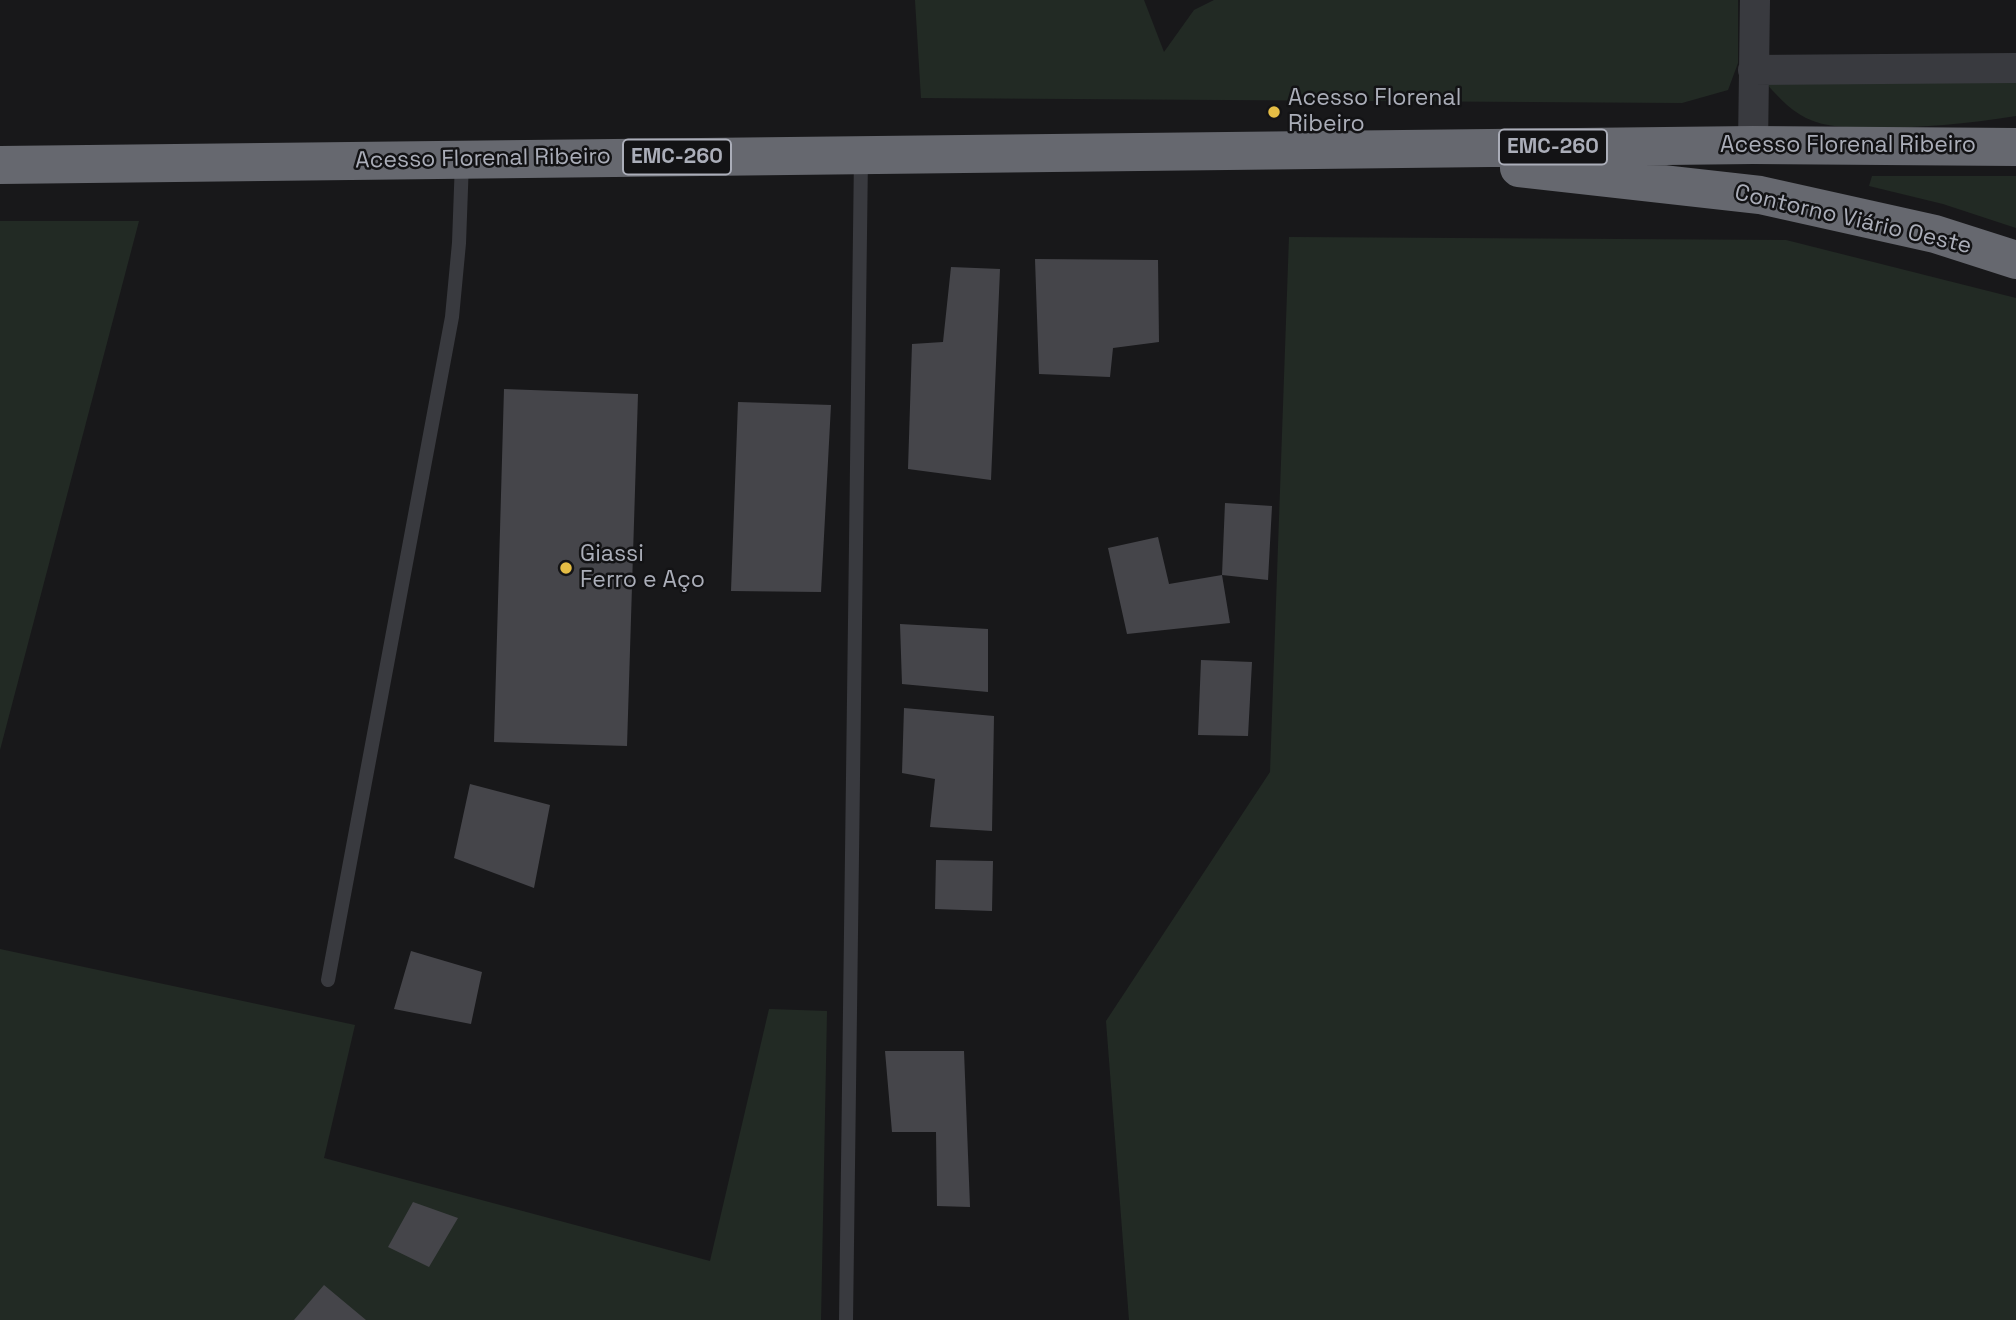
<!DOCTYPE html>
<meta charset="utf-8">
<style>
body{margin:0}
canvas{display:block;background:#18181a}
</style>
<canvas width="2016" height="1320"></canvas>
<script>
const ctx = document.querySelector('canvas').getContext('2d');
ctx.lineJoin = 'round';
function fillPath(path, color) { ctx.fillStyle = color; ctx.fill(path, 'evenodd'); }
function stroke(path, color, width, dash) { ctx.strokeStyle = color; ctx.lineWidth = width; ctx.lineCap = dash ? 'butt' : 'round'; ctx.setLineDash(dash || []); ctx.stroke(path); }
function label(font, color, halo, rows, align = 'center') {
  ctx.font = font + ' "Space Grotesk",sans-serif'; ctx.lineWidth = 5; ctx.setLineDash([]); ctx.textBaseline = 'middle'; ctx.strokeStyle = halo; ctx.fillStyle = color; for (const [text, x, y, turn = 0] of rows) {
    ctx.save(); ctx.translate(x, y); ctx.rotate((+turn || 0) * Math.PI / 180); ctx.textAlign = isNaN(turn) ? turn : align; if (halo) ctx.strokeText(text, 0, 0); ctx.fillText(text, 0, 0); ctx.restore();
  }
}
fillPath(new Path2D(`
 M915,0H1144L1164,52L1194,10L1214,0H1738V63L1728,90L1682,103L921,98Z
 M2016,78V116C1967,124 1920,128 1870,128C1848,127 1827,128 1806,118C1788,109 1776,94 1762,79Z
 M1872,176H2016V228L1943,204L1869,186Z
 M0,221H139L0,750Z
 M1289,237L1786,240L2016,298V1320H1129L1106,1021L1270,772Z
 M0,949L355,1025L324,1158L710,1261L769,1009L827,1011L821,1320H0Z`), '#222a24');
fillPath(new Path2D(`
 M1035,259L1158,260L1159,342L1113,348L1110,377L1039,374Z
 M951,267L1000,269L991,480L908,469L912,344L943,342Z
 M504,389L638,394L627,746L494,742Z
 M738,402L831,405L821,592L731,591Z
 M1225,503L1272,506L1268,580L1222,575Z
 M1158,537L1169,584L1222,575L1230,623L1127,634L1108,548Z
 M900,624L988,629V692L902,684Z
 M1201,660L1252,662L1248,736L1198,735Z
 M904,708L994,716L992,831L930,827L935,779L902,773Z
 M470,784L550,805L534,888L454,858Z
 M936,860L993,861L992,911L935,909Z
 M411,951L482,972L471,1024L394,1009Z
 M885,1051H964L970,1207L937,1206L936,1132H892Z
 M413,1202L458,1218L429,1267L388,1247Z
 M324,1285L366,1320H294Z`), '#45454a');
stroke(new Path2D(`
 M328,980L452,317L459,243L462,161
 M846,1320L861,156`), '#393a3f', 14);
stroke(new Path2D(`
 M1753,70L2016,68
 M1753,145L1755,0`), '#393a3f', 30);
stroke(new Path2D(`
 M0,165L1753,145L2016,147
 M1519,168L1760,195L1935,234L2016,260`), '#66686f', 38);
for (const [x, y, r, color] of [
 [1274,112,7,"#e5bd45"],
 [566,568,7,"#e5bd45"]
]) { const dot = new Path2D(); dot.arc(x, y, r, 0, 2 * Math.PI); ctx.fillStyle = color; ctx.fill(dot); stroke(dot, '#131315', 2.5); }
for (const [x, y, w] of [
 [1553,147,108],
 [677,157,108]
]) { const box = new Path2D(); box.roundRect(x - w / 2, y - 17.5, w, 35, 5); ctx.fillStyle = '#131315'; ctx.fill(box); stroke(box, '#abaeb9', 2); }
label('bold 21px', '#abaeb9', null, [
 ["EMC-260",1553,147],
 ["EMC-260",677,157]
]);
label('23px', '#abaeb9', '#131315', [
 ["Acesso Florenal",1288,99],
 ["Ribeiro",1288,125],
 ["Giassi",580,555],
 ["Ferro e Aço",580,581]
], 'left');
label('23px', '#abaeb9', '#131315', [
 ["Acesso Florenal Ribeiro",1848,146],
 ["Acesso Florenal Ribeiro",483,159,-1],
 ["Contorno Viário Oeste",1853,220,13]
]);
</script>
